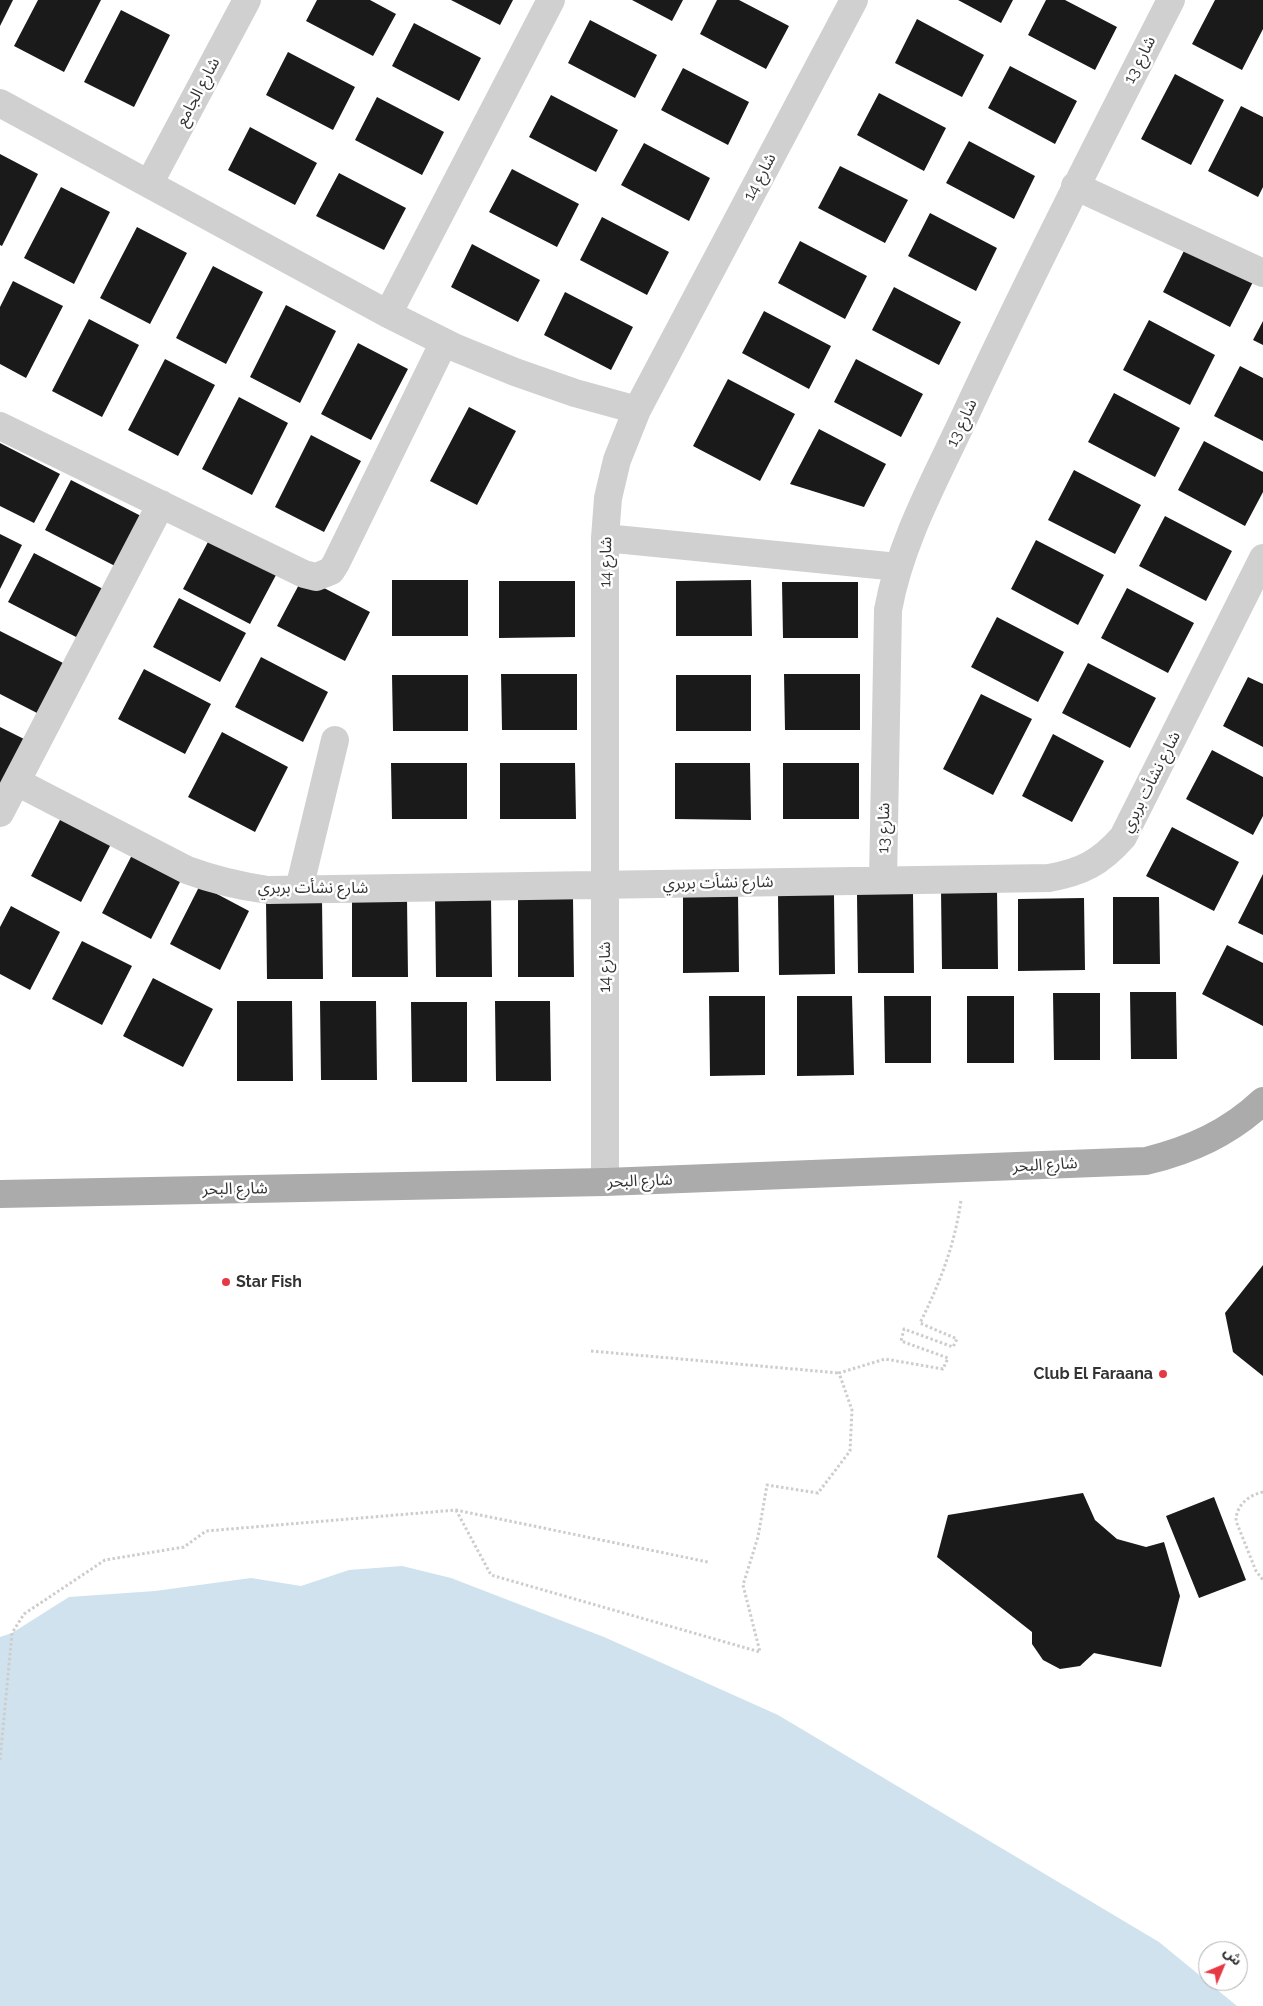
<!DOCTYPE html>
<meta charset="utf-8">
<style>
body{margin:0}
#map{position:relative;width:1263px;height:2006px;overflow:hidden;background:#fff;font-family:Raleway,"Noto Sans Arabic",sans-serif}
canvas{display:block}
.north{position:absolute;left:1198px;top:1941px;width:50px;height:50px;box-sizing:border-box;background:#fff;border:1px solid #adadad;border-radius:50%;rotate:45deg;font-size:14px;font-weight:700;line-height:20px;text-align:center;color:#333}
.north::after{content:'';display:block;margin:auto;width:18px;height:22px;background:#e63946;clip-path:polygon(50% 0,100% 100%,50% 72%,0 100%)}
</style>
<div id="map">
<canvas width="1263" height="2006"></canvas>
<div class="north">ش</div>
</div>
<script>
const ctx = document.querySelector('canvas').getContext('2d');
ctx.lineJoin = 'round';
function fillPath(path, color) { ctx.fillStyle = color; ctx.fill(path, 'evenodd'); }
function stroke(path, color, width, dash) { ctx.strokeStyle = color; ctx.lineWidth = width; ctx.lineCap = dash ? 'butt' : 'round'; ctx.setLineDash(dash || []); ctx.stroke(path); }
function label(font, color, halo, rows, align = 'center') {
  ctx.font = font + ' Raleway,"Noto Sans Arabic",sans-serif'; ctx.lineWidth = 5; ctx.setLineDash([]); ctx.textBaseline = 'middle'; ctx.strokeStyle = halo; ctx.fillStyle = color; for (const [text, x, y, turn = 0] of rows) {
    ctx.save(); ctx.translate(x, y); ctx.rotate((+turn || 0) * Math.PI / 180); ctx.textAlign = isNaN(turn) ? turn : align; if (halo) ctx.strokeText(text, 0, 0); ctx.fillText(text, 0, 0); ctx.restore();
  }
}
fillPath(new Path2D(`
 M402,1566L451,1578L604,1637L778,1715L1159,1942L1237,2006H0V1637L12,1633L69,1597L155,1591L251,1578L301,1586L349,1570Z`), '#cfe2ee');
fillPath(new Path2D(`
 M0,0H13L0,26Z
 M38,0H101L64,72L14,46Z
 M317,0H370L396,14L373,56L306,21Z
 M451,0H513L500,25Z
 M632,0H683L672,21Z
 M717,0H739L789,26L766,69L700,34Z
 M958,0H1013L1001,23Z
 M1046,0H1065L1117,27L1095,70L1028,35Z
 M1215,0H1263V29L1242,70L1192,44Z
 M121,10L170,35L134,107L84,82Z
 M917,19L984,55L962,97L895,63Z
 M590,20L657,55L635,98L568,63Z
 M414,23L481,58L459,101L392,66Z
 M288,52L355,87L333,130L266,95Z
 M1010,66L1077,101L1055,144L988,108Z
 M683,68L749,102L728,145L661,110Z
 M1175,74L1224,100L1191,165L1141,139Z
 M879,93L946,128L924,171L857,135Z
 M551,95L618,130L596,172L529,137Z
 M377,97L444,132L422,175L355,140Z
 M1241,106L1263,117V187L1258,197L1208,171Z
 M250,127L317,163L295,205L228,170Z
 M969,141L1035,176L1014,219L946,183Z
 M644,143L710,178L689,221L621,185Z
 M0,154L38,174L2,246L0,245Z
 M840,166L908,200L885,243L818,208Z
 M512,169L579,204L557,247L489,212Z
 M339,173L406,208L384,250L316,216Z
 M61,187L110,212L74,284L24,258Z
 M930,213L997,248L976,291L908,256Z
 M602,217L669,252L647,295L580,260Z
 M137,227L187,253L150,324L100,298Z
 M800,241L867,276L845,319L778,283Z
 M1188,243L1255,278L1230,327L1163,292Z
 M472,244L540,280L518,322L451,287Z
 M213,266L263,292L226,364L176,338Z
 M13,281L63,306L26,378L0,364V307Z
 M894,287L961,322L939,365L872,330Z
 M565,292L633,327L611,370L544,335Z
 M286,305L336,331L300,403L250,377Z
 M764,311L831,346L809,389L742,353Z
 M89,319L139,345L102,417L52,391Z
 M1149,320L1215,355L1190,405L1123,370Z
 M1263,321V345L1253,340Z
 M358,343L408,369L371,440L321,414Z
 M165,359L215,385L178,456L128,430Z
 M856,359L923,394L901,437L834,402Z
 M1240,366L1263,378V441L1214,416Z
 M728,379L795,414L760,481L693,446Z
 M1114,393L1180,428L1155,477L1088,442Z
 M239,397L288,423L252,495L202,469Z
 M469,407L516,431L477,505L430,481Z
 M819,429L886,464L864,507L790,484Z
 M311,435L361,461L324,532L275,507Z
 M1204,441L1263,472V492L1245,526L1178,490Z
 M0,443L60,474L34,523L0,506Z
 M1074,470L1141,505L1115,554L1048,520Z
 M71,480L141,516L115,566L45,530Z
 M1165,516L1232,551L1206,601L1139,566Z
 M0,534L22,545L0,589Z
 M209,540L276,575L250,624L183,589Z
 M1036,540L1104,575L1078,625L1011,589Z
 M34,553L103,589L78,638L8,602Z
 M303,577L370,612L345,661L277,626Z
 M392,580H468V636H392Z
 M751,580L752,636H676V581Z
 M499,581H575V637L499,638Z
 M782,582H858V638H783Z
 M1127,588L1194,623L1168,673L1101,638Z
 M179,598L246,633L220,682L153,647Z
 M997,617L1064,652L1038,702L971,667Z
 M0,631L65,664L39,714L0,694Z
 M261,657L328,692L303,742L235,707Z
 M1088,663L1156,698L1130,748L1062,713Z
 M144,669L211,704L185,754L118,719Z
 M501,674H577V730H502Z
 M784,674H860V730H785Z
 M392,675H468V731H393Z
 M676,675H751V731H676Z
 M1248,677L1263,684V747L1223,726Z
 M981,694L1032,719L993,795L943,769Z
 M0,727L26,740L0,789Z
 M222,732L288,767L255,832L188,797Z
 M1053,734L1104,761L1072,822L1022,796Z
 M1212,750L1263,777V816L1253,835L1186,799Z
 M391,763H467V819H392Z
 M500,763H575L576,819H500Z
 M675,763H750L751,820L675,819Z
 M783,763H859V819H783Z
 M61,818L111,844L81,902L31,876Z
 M1172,827L1239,862L1214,911L1146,876Z
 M132,855L181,880L151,939L102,913Z
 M1263,874V935L1238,923Z
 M200,885L249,911L220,970L170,944Z
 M997,889L998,969H942L941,890Z
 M683,893H738L739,972L683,973Z
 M913,893L914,973H858L857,894Z
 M778,895H834L835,974L779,975Z
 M435,897H491L492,977H436Z
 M573,897L574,977H518V898Z
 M1113,897H1159L1160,964H1113Z
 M352,898H407L408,977H352Z
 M1084,898L1085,970L1018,971V899Z
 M322,899L323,979H267L266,900Z
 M11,906L60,932L30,990L0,974V927Z
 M82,941L132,966L102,1025L52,999Z
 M1227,945L1263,963V1026L1202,994Z
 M153,978L213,1009L183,1067L123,1036Z
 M1130,992H1176L1177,1059H1131Z
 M1053,993H1100V1060H1054Z
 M709,996H765V1075L710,1076Z
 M797,996H852L854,1075L797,1076Z
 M884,996H931V1063H885Z
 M967,996H1014V1063H967Z
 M237,1001H292L293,1081H237Z
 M320,1001H376L377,1080H321Z
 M495,1001H550L551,1081H496Z
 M411,1002H467V1082H412Z
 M1263,1265V1376L1233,1352L1225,1313Z
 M1083,1493L1095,1520L1117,1539L1146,1547L1164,1542L1180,1596L1161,1667L1094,1653L1080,1666L1060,1669L1043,1660L1032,1644V1632L937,1557L948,1515Z
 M1214,1497L1246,1580L1199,1598L1166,1516Z`), '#1a1a1a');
stroke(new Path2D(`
 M591,1351L839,1373
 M1263,1492C1249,1495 1236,1505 1236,1521L1256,1571L1263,1580
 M456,1510L491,1575L760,1652L743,1585L758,1537L767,1485L818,1493L850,1451L852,1410L839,1373L885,1359L943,1369L948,1358L901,1341L904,1329L953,1347L957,1339L920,1323C940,1283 955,1244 961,1200
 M0,1760L12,1633L24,1614L105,1560L184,1547L206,1531L456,1510L708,1562`), '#cdcdcd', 3, [2.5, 2.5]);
stroke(new Path2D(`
 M0,103L388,314L456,348L515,372L575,393L637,410
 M149,184L247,0
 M1075,186L1263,273
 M388,314L551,0
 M0,426L304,574L316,577L331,571L336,563L444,342
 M605,538L898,567
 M17,782L187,870C214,880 239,886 268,890L1049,878C1082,872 1100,863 1123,837L1263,558
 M0,813L161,504
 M883,880L888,610C901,538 939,473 969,407C1033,270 1102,135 1171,0
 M299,889L335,740
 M605,1182V538L608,498L617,460L637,410L854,0`), '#d0d0d0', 28);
stroke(new Path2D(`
 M0,1194L605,1182L1146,1161C1191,1150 1229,1133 1263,1101`), '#ababab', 28);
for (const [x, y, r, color] of [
 [226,1282,5,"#e63946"],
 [1163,1374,5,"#e63946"]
]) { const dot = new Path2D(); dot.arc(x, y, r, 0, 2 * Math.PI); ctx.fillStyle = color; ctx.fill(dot); stroke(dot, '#fff', 2); }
label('16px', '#333', '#fff', [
 ["شارع 13",1140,60,-63],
 ["شارع الجامع",198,92,-62],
 ["شارع 14",760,177,-62],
 ["شارع 13",962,423,-65],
 ["شارع 14",606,562,-89],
 ["شارع نشأت بربري",1151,782,-63],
 ["شارع 13",884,828,-89],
 ["شارع نشأت بربري",718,883,-1],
 ["شارع نشأت بربري",313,888],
 ["شارع 14",605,967,-90],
 ["شارع البحر",1045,1165,-3],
 ["شارع البحر",640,1181,-2],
 ["شارع البحر",235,1189,-1]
]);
label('bold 16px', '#333', '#fff', [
 ["Star Fish",236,1282],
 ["Club El Faraana",1153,1374,"right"]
], 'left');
</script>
